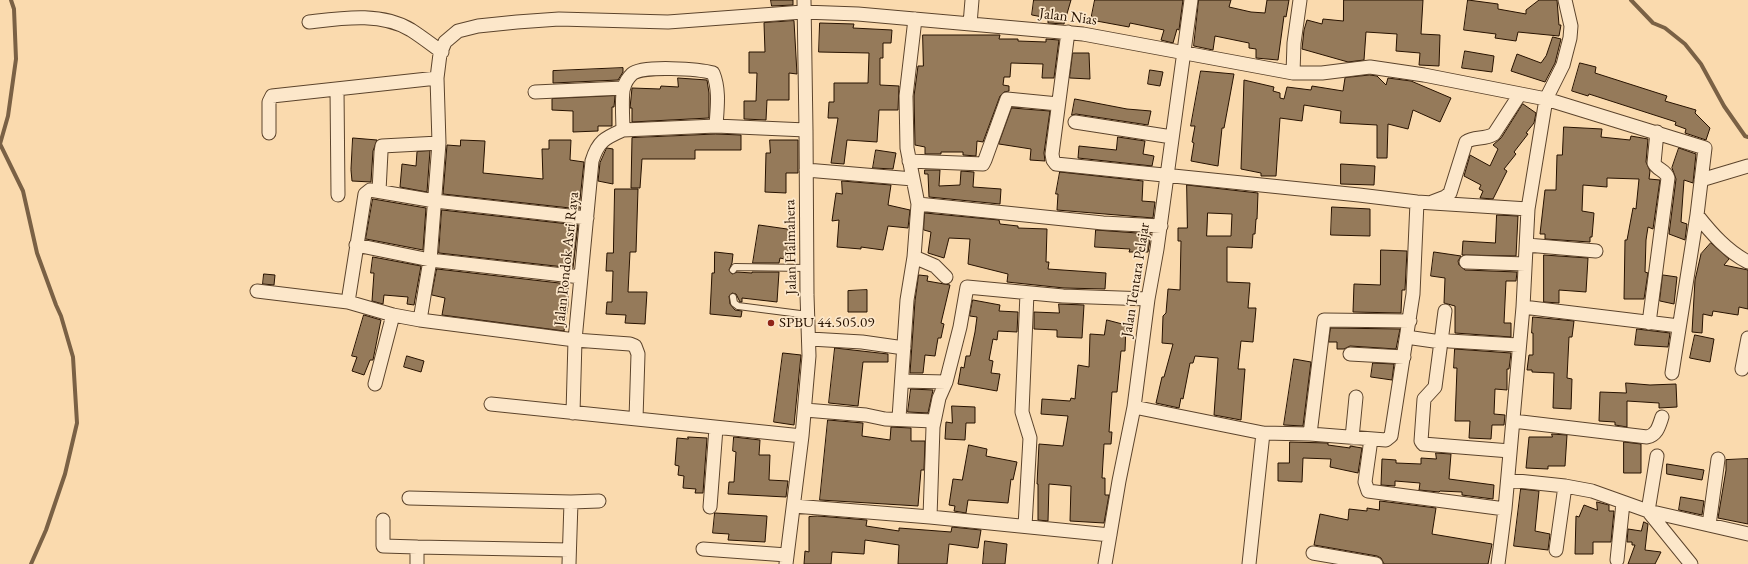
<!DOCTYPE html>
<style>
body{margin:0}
canvas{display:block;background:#fadaae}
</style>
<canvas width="1748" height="564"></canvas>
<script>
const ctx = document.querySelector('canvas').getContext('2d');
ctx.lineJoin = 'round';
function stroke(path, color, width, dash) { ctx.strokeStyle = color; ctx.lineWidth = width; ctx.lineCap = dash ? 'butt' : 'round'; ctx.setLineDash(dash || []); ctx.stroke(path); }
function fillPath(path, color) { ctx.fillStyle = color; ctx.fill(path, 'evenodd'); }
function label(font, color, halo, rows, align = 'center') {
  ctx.font = font + ' "EB Garamond",serif'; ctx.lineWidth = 3.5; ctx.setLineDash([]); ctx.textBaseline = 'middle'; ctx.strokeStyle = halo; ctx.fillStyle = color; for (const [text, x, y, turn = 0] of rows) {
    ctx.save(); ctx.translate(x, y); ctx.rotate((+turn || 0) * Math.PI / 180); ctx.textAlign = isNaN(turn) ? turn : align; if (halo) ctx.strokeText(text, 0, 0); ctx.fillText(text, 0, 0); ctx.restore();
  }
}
stroke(new Path2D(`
 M1631,0L1653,23L1665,28L1685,44L1701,64L1724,106L1745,136L1748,137
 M0,144L23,191L37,253L56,305L61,316L73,357L77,423L65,474L46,530L31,564
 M0,144L8,116L16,59L14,9L11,0`), '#7a6145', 4);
const building = new Path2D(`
 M771,0H793V5L772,6Z
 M1034,0H1071L1064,24L1048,23V18L1032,15Z
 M1095,0H1183L1179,30L1177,29L1173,43L1161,40L1164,30L1130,23L1129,27L1091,20Z
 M1199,0H1231L1229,7L1251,12L1265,13L1267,0H1289L1286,17L1284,16L1278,60L1256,58V49L1249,48V43L1215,36L1213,50L1194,46Z
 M1344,0H1423L1421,34L1440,35L1439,66L1419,65L1420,53L1396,51L1397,34L1366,32L1364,60L1348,62L1302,49L1304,30L1307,20L1322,24L1323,19L1343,21Z
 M1468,0L1498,4V9L1526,14V10L1539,0H1557L1559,25H1561L1559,36L1518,32L1516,41L1495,38L1496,34L1464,30Z
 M794,21L797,74L789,73V100H767L766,120L744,119V101H756L757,73H749V52H765L764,23Z
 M820,23L854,24L853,28L892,30L891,43H883V58H880V85L899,86L898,110H879L877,142L847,140L844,164L831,163L838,118H828L829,102H834V83H868L869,53L819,52Z
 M923,35H1000L999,39H1018V41L1046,42V39L1059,40L1054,78H1042L1043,64L1011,63L1010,77H1004L1003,85L1009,86V91L1004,92L1000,96L983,142L977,141L976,156L963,155V152H941V154H925V147L915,145L914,96L918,66H923Z
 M1553,37L1561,39L1555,63L1545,82L1511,71L1517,54L1541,63L1546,56Z
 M1465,51L1494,56L1492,72L1462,68Z
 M1073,53H1089L1090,79L1070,78Z
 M1580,63L1596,67L1595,73L1667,96L1665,101L1696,110L1695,113L1710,128L1706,140L1685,133L1686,129L1675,125L1676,122L1589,94L1588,96L1572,91Z
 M623,68V72L618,80L553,83V71Z
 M1150,70L1163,72L1160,86L1148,84Z
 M1201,71L1234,74L1224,128H1222L1218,166L1191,161L1194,143L1192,142L1195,126H1191Z
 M1370,75L1377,76L1386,85L1388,78L1411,81L1451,98L1440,122L1413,110L1408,129L1388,124L1387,158H1377V125L1340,123L1341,111L1304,105L1302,121L1280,118L1276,176H1261V173L1241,169L1244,80L1274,87L1273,91L1280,93V98L1284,99L1287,87L1311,90L1312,86L1343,91L1345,78Z
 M678,78L707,80L709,93V118L632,122V108H630L632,88L660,89L661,86L678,87Z
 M615,96L614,107H612V126H598V131L573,132V111L552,110V99Z
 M1075,99L1127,109L1151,111L1148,125L1076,114L1072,115Z
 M1523,104L1536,113L1534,123L1526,133L1528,134L1514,152L1516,154L1504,169L1507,171L1493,199L1480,198L1483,191L1479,189L1481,185L1464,176L1470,155L1490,166L1498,149L1493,145L1501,138Z
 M1012,108L1050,111L1044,153L1045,161L1030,160L1031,149L999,144Z
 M1564,127L1602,129L1601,137L1630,140L1631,136L1648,139L1646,162L1650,171L1649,179L1660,180L1653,229L1648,227L1646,240L1645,272L1648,273L1644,299H1624L1625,240H1627L1633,208L1636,209L1639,179L1607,178V187L1583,185L1582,211L1594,213L1592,237H1590V242L1545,239V234H1540L1545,190H1556L1557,155H1562Z
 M716,134L741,135V150H695V159H642L640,188H631L632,138Z
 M1118,137L1145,141L1143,154L1154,156L1152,166L1078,158L1079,146L1116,150Z
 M353,138L377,140L373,151L371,182L352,181L351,170Z
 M461,140L485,141L483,173L543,179L542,149H549V140H571L570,160L584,162L579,209L443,194L447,145L460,146Z
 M770,140H798V173H786V193L765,192L766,153H770Z
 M607,148L613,149V184L598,181L600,163Z
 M1679,148L1696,154L1693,183L1684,180L1681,222L1687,224L1685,240L1669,234L1676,179L1672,168Z
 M876,150L896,153L893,169L873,168Z
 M430,151L427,192L400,187L402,164L416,166L417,152Z
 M1341,164L1375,166L1374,185L1341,184Z
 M925,170H940L939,186L960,185L961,171L974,172L973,187L1001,189L1000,204L929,197L928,174H925Z
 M1060,172L1143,181L1142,201L1155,202L1153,218L1057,210L1058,194H1056Z
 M842,181L891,185L888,205L910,210L908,228L888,226L883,250L861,247V249L837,247L839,220L832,221L836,193L842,194Z
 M1187,185L1258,193L1257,219H1256L1255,234H1253L1252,248L1227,247V282L1250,283L1248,308H1256L1253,342L1241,341L1238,369H1245L1241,420L1214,415L1218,358L1195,356L1193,363H1190L1183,399L1181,398L1179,408L1156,403L1162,377H1164L1173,344L1162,343L1163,316L1166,313L1168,289L1180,290L1181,241H1178V228H1187ZM1208,213L1232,214L1231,236H1207Z
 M615,189H638L636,252H630L628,292H647L645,324L625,323L626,315L606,314L607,302H612L613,271H606L607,253H613Z
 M373,199L426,208L423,250L366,239Z
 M1332,207L1370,209V236L1331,235Z
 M442,210L578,225L573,268L439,253Z
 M925,213L999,220L1000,224L1018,226V228L1047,229L1046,262H1049L1048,269L1106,273L1105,289L1064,288L1007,282L1008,274L968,264L970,239L949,238L944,258L928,253L931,232L924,230Z
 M1497,215L1518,216L1516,256L1462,255L1463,241L1495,243Z
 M759,225L794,230L789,260L780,258L779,263H753Z
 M1096,230L1151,234L1148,252H1129L1130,249L1095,247Z
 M1711,243L1729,259L1724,265L1748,270V309L1739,307L1738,315L1713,311L1712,316L1703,314L1702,333L1692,332L1695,280L1701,254Z
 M1381,250L1407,251L1405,290H1402L1401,313L1353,312L1354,284L1380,285Z
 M715,252L733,254L732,263L729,270L732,274L737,272L752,273V272H779L777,302L742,298V302H740L736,294L732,293L729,296L730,304L735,310L742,311L741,317L710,314L712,273H714Z
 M1434,252L1461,256L1458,261L1459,265L1465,270L1517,272L1516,281H1506L1504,323H1511V337L1455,333V306L1444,303L1445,278L1431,276Z
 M1544,255L1588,258L1586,292L1559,290V303L1544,302Z
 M373,257L421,266L414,305L407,304L408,297L384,295L383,304L372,301L374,273H371Z
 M437,269L568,284V305L564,331L442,315L445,298L432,295Z
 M264,274L275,275L274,285L263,284Z
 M919,275L928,276L927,281L950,285L941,323L944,324L941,338H938L935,356L925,355L923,373H910L915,301Z
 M1663,275L1677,277L1674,304L1660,301Z
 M867,290V312H848V291Z
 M973,300L1000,305L999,311L1018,312L1017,332L998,331L997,340L993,339L989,360L993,361L991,373L1000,374L997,391L958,384L961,367L964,368L966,356H970L975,332L977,317L970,316Z
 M1059,304L1084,305L1082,338L1057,337V330L1034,329V312L1059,313Z
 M364,315L381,320L373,360H370L364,375L352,371L357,357L352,356Z
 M1533,317L1574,321L1572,337H1569L1567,378L1572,379L1571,409L1553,408L1554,373L1532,372V370H1527L1529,355H1533V333H1532Z
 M1107,320L1126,325L1125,351H1121L1117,392H1112L1109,432H1112L1111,444H1104L1102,478H1105V495H1109L1104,523L1070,521L1071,486L1049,484L1048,521L1038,520V484H1037L1039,444L1063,446L1068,416L1041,414L1042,399L1070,401L1071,398L1075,399L1078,365L1089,367L1090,334L1104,335Z
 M1331,328L1400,329L1396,349L1350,346L1344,349H1337V342H1329Z
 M1637,329L1670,333L1668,347L1635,345Z
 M1695,335L1714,339L1710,362L1690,358Z
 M835,348L888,354V362H863L858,406L829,403Z
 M1455,349L1511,353L1509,369H1507V390L1495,389L1494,414L1505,415L1504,425H1492L1491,439L1469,438L1470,421H1455L1457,368H1454Z
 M783,353L801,355L794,425L774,422Z
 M407,356L424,361L421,372L404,367Z
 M1294,359L1311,362L1303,426L1284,425Z
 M1373,363L1394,364L1392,380L1371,377Z
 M1626,383L1650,385L1676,384L1677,407L1659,408V403L1627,401V427L1615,425V422L1599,421L1600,392L1626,393Z
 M911,389L933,390L928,413L908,412Z
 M952,406L975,407V423H966L965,440L945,439L946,422L952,423Z
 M828,420L863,423L862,436L890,440L891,427L911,428V441H925L924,470H921L918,506L820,500Z
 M1552,434L1567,435L1565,466H1548V469L1526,468L1529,437H1552Z
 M688,437L707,438L703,493H695L696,489L683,488L684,476L678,475L679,466L675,465L677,438L688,439Z
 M734,437L760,440L759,455H770L769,480L788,481L786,497L728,494L729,482H734L736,452L733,451Z
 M1290,442L1328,443V445L1350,448V446L1362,448L1358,473L1330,467L1331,459L1303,458L1302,482L1278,481V463H1289Z
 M1624,442L1641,444V473H1624Z
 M969,445L987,449L986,456L1017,462L1013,480L1011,479L1008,503L968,500L966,513L954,511L955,506L949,505L953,479L962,480Z
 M1436,453L1451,454L1449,479L1494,485L1493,499L1462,495V492L1440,491L1439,492L1419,490L1420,483L1395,481V486L1381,485L1382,459L1396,460V463L1421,464V458L1436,459Z
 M1748,459V524L1718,518L1726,470V460Z
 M1667,464L1704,470L1702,480L1667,474Z
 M1521,489L1539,491L1535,531L1550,534L1548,550L1514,546Z
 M1681,497L1704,501L1702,515L1679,510Z
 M1380,501L1436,508L1432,534L1492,544L1488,564H1384L1381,558L1377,556L1314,545L1320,514L1348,520L1349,509L1367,511V508L1379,510Z
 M1597,502L1609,505V511H1614L1611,542H1593V554H1575L1576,516L1579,517L1584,505L1597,510Z
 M715,513L767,516L765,542L728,540L729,534L713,533Z
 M818,516L867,520L866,526L899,531V528L951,532L952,527L981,530L978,548L949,544L947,564H898L899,545L865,540L864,554L832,552L831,564H804L805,551L809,552V517Z
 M1644,522L1648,524L1645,550L1661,552L1655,564H1628L1635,545H1632V542H1627L1628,529L1641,531Z
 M985,541L1007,544L1005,564H983Z`);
fillPath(building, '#957a5a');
stroke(building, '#271200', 1);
const service = new Path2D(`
 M733,270L735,267L807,268
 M733,297L734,303L738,306L808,315`);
const minor = new Path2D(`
 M309,22C343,18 381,12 411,30C422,37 432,45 442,52
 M970,24L972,0
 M1068,32L1052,154L1053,160L1056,164L1359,195L1417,202L1528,209
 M1293,73L1294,43L1300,0
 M337,89L338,195
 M535,92L623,88
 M1075,122L1172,137
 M623,130C623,121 621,94 624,87C625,83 629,77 632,74C642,65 700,69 713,73C720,90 717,109 716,126
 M269,133V102L272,96L437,78
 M439,143L437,78L440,54L445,42L458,31L478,26L517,22L559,19L668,22L803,12L858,14L1083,34L1293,73H1322L1370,67L1424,75L1546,99L1705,148L1697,215L1672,373
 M909,161L983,164L985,160L1007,99L1058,104
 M806,170L913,179
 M1701,180L1748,166
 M379,191L381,152L382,146L439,143L430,260L420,320
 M1432,202L1445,197L1450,193L1466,142C1474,136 1485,140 1494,134L1520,94
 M918,204L1103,223L1161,226
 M1697,215C1712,234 1727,251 1748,262
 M356,245L430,260L581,277
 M1527,245L1596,251
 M914,257L935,266L946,277
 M1466,262L1525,264
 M257,291L348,302L393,315L420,320L575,340L592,161C598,141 605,138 623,130L716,126L806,130
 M348,302L365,194L370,190L435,201L587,218
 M1523,307L1679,326
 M1445,311L1435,387L1424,399L1421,441L1423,444L1510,451
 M1649,323L1668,178C1666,170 1657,170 1654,163L1657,132
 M1413,338L1441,342
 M810,339L862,342L904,348
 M1449,341L1518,345
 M1350,354L1404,357
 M1742,369L1748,338
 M902,381L946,382
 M375,384L393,315
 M491,404L802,436
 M1134,407L1263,433L1310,434L1386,440L1391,436L1413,294L1417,202
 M805,410L866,415L885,419L934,421
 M573,413L575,340L630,344L635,346L638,354L636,419
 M899,418L907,300L914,257L918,204L907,148L906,96L915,19
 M1513,421L1647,437C1657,435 1659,426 1662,417
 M1310,434L1324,320L1410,321
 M1352,438L1356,397
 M1371,439L1365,482L1368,491L1505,509
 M1657,456L1648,511L1691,564
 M1508,480L1565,486L1592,491L1648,511L1748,534
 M409,498L571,502L569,564
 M571,502L599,501
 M794,506L930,517L1110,535
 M710,507L716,428
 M930,517L933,427L939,398L946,382L960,327L967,287L1063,296L1148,299
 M383,520V546L417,547
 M1709,525L1718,459
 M1025,526L1030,438L1022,412L1027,293
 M703,549L787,555
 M1556,550L1565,486
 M1313,553L1376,564
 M1617,560L1623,503
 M417,564V547L569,550
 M786,564L802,436L809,356L807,295L806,130L804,0
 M1105,564L1119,481L1134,407L1148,299L1157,249L1191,0
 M1249,564L1263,433
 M1498,564L1505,509L1523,307L1528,209L1546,99L1563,65L1570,38L1571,26L1565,0`);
stroke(service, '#5c442c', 8);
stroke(minor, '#5c442c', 15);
stroke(service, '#fce7ca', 6);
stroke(minor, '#fce7ca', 13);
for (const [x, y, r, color] of [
 [771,323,4,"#8f2418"]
]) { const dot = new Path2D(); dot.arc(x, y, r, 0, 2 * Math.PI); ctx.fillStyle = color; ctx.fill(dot); stroke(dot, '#fce7ca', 1.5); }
label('15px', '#271200', '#fce7ca', [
 ["Jalan Nias",1068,17,7],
 ["Jalan Halmahera",791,247,-91],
 ["Jalan Pondok Asri Raya",567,259,-84],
 ["Jalan Tentara Pelajar",1136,280,-81]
]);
label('15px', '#271200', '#fce7ca', [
 ["SPBU 44.505.09",779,323]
], 'left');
</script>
